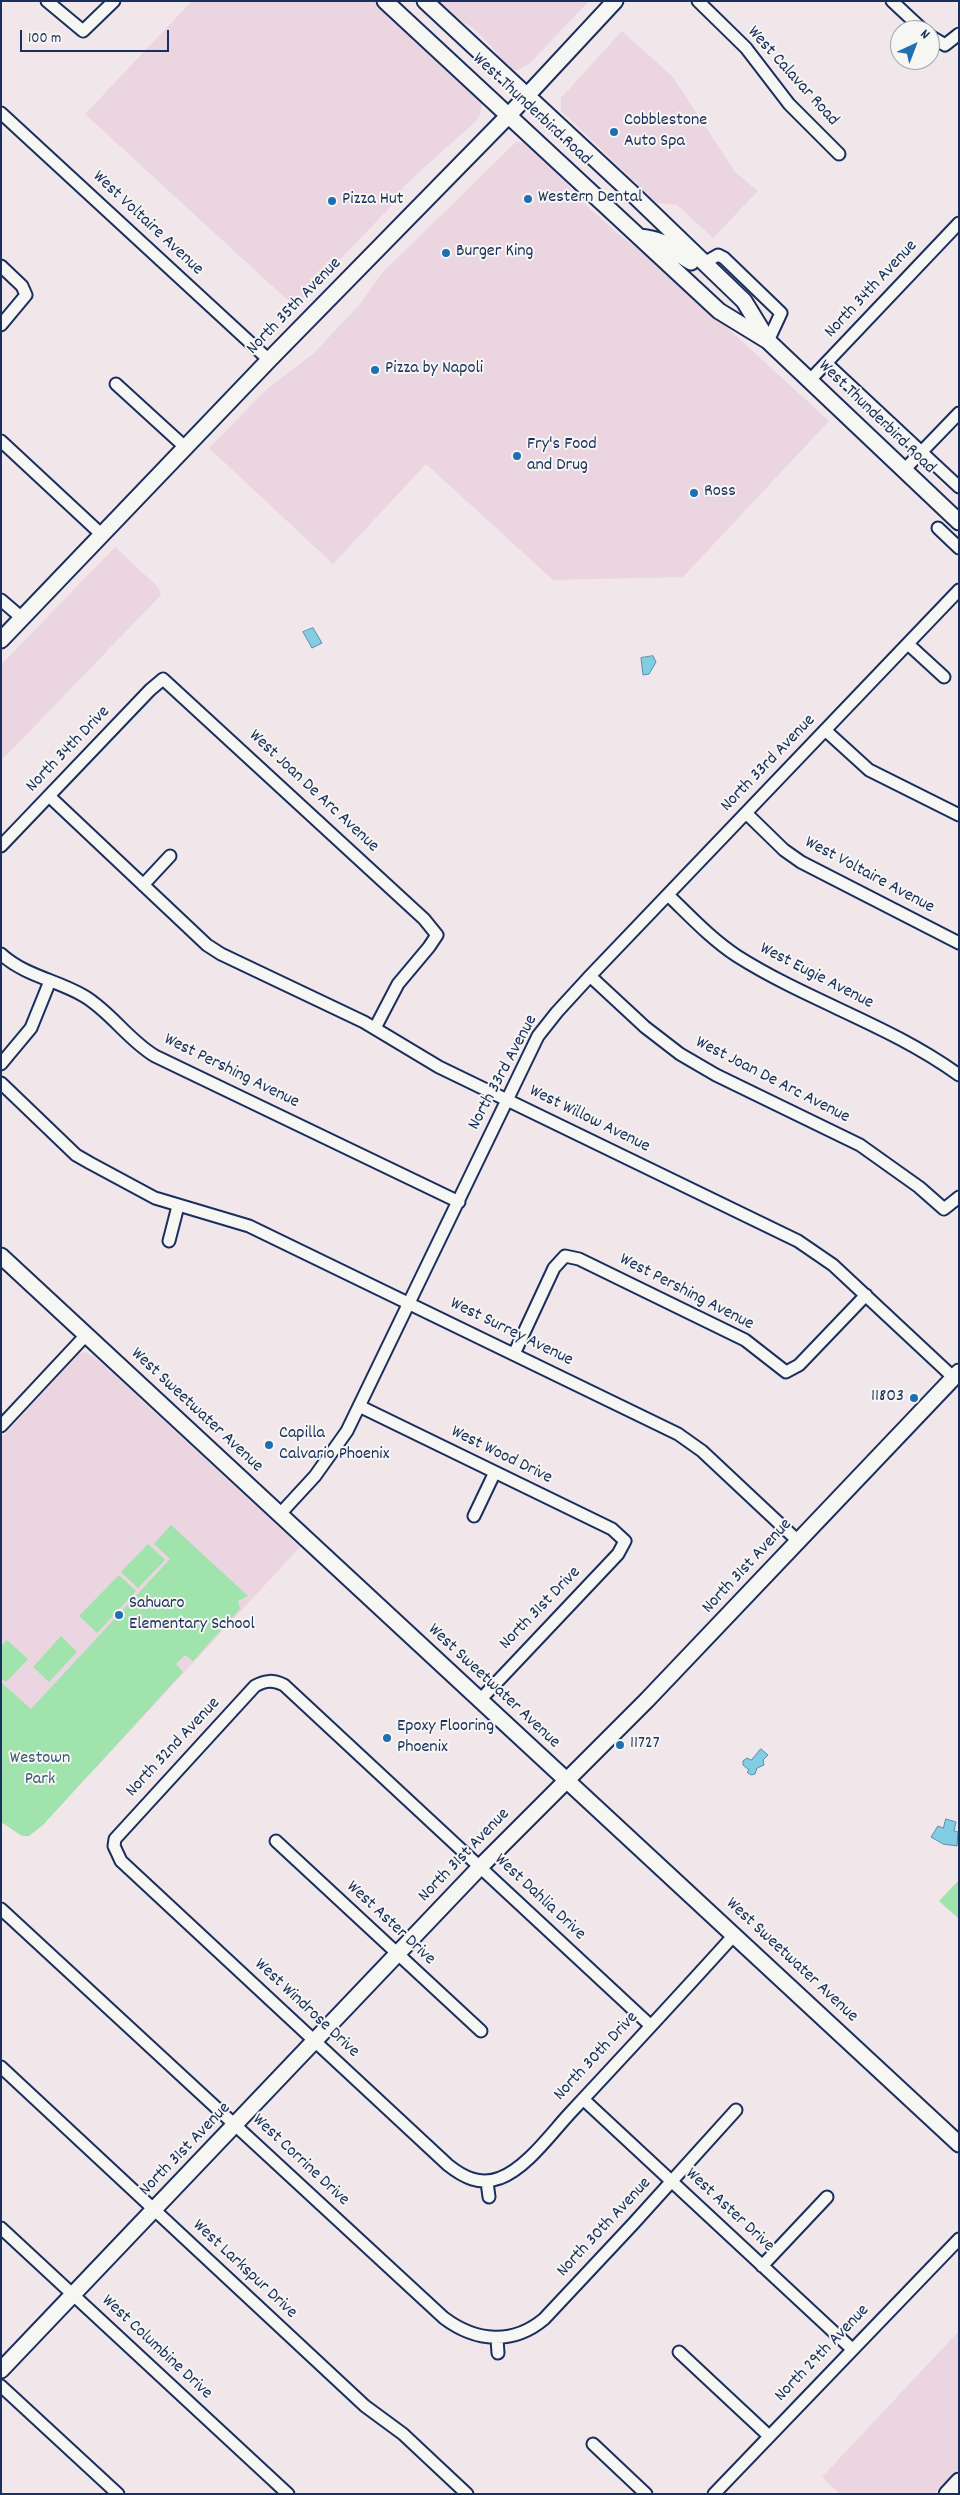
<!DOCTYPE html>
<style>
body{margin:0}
#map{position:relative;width:960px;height:2495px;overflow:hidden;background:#f1e7ea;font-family:Dekko,sans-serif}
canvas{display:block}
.frame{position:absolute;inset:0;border:2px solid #1b2f5e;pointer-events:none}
.north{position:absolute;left:890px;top:20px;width:50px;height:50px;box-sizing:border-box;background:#f6f6f2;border:1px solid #9ea6b7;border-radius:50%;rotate:43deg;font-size:14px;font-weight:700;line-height:20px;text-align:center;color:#1b2f5e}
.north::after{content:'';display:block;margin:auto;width:18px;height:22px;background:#1f6fb2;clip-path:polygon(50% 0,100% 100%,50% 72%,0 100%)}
.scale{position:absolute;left:20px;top:30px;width:149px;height:22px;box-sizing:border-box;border:2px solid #1b2f5e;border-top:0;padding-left:6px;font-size:15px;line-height:18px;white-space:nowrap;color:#1b2f5e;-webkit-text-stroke:4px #f6f6f2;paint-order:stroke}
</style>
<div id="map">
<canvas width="960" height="2495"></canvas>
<div class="frame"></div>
<div class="north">N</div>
<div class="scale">100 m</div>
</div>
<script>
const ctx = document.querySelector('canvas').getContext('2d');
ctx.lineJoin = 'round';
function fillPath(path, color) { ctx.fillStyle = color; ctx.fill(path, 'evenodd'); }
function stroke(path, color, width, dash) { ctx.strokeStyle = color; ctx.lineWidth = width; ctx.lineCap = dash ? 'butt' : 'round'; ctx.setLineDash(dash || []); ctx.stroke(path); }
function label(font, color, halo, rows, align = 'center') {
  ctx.font = font + ' Dekko,sans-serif'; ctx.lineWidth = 4; ctx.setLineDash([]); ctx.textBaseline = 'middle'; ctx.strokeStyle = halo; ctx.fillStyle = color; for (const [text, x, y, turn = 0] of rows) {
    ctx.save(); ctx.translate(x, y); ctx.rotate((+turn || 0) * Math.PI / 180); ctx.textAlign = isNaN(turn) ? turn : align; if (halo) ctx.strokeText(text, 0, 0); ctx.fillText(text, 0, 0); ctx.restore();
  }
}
fillPath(new Path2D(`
 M192,1H374L477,96L482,105L480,115L476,121L405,185L394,203L295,307L85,114Z
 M436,1H589L529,64L516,71L508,67L491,46L473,28L450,14Z
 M622,31L673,77L735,172L758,191L713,238L677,205L657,203L561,111V98Z
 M516,142L529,144L555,168L577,197L617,233L661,267L829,421L683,577L553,580L426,464L333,564L209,448L267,389L314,353L361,303L381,274Z
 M115,547L158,587L161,595L1,761V665Z
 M85,1352L96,1358L300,1547L95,1769L1,1682V1438L80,1353Z
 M959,2331V2468L934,2494H840L822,2477Z`), '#ebd5e0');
fillPath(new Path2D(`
 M171,1525L248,1596L238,1601L240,1609L193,1661L185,1655L176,1664L183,1672L43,1825L29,1836H22L1,1822V1682L31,1709L170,1559L154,1544Z
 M148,1544L165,1560L138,1588L121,1572Z
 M119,1575L136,1591L97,1633L79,1616Z
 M61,1636L77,1652L49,1682L33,1667Z
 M7,1640L28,1659L6,1682L1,1678V1646Z
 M959,1880V1919L939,1901Z`), '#a0e3ad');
const water = new Path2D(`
 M313,628L322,643L312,648L303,632Z
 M653,656L656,662L649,674L643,675L641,658Z
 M761,1749L768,1755L763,1760L764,1765L757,1768L755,1774L751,1775L747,1772L749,1770L743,1765V1761L747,1758L751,1760Z
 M946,1819L956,1822L954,1831L958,1832L957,1846L943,1844L931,1837L938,1826L943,1828Z`);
fillPath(water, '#83cde3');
stroke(water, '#598eae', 1);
const street = new Path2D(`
 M47,1L83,31L114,1
 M698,1L746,48L789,104L839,154
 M892,1L923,30
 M930,36L945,45L959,34
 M1,113L269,360
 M704,263L718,255L724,258L781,313L768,341
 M1,266L22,286L26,295L1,325
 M826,363L959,487
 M810,380L959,223
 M116,384L185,447
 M1,441L101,534
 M904,470L959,413
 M938,528L959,548
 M1,600L22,618
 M908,644L944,677
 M825,730L869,770L959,815
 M49,796L207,945L221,954L364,1022L439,1067L798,1241L833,1265L953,1377
 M746,813L784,850L801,862L959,943
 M1,846L150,690L163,679L424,919L437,935L429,947L398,984L375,1028
 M143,885L170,856
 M668,895C690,916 711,939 737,956C808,1001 890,1025 959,1075
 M1,954C25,976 57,980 84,996C111,1012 128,1040 155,1056L459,1202
 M590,976L645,1027L680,1054L716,1075L860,1145L919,1187L944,1209L959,1197
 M1,1064L31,1028L50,981
 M1,1083L76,1155L90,1163L155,1198L249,1226L678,1434L702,1451L798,1541
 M169,1241L178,1206
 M514,1354L554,1268L565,1256L579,1259L745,1340L786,1372L799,1365L866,1295
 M359,1406L612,1529L625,1541L618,1554L480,1700
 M1,1426L86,1335
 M280,1514L315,1476L347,1431L538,1036L557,1012L590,976L959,590
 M474,1516L495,1472
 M276,1841L481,2031
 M1,1909L444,2318C476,2342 513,2345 544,2319L633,2224L736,2110
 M651,2026L284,1685C273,1680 266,1680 255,1686L115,1839L114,1846L121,1861L448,2165C463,2177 480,2186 500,2178C527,2168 552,2132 572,2111C627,2052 681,1994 735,1934
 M1,2067L365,2406L403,2434L467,2494
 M583,2099L852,2349
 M487,2182L489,2197
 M1,2228L288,2494
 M762,2266L827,2197
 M497,2339L498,2353
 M679,2352L769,2436
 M1,2386L118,2494
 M593,2444L646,2494
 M714,2494L959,2239`);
const secondary = new Path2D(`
 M385,1L719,311L768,341L959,522
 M425,1L636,197L744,301L766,337
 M640,237C669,240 668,249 691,262
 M1,640L269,360L509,115L615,1
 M1,1256L959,2144
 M1,2370L480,1867L647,1700L959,1372
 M947,2494L959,2481`);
stroke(street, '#1b2f5e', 15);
stroke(secondary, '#1b2f5e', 19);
stroke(street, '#f6f6f2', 11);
stroke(secondary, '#f6f6f2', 15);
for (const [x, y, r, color] of [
 [614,132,5,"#1f6fb2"],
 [528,199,5,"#1f6fb2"],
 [332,201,5,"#1f6fb2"],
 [446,253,5,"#1f6fb2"],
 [375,370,5,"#1f6fb2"],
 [517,456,5,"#1f6fb2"],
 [694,493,5,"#1f6fb2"],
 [914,1398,5,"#1f6fb2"],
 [269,1445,5,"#1f6fb2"],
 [119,1615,5,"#1f6fb2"],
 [387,1738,5,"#1f6fb2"],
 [620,1745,5,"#1f6fb2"]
]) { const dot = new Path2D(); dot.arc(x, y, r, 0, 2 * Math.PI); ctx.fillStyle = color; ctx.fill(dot); stroke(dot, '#f6f6f2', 2); }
label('18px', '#1b2f5e', '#f6f6f2', [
 ["West Calavar Road",792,77,48],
 ["West Thunderbird Road",531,110,43],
 ["West Voltaire Avenue",147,224,43],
 ["North 34th Avenue",872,290,-47],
 ["North 35th Avenue",295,307,-46],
 ["West Thunderbird Road",876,418,44],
 ["North 34th Drive",69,750,-46],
 ["North 33rd Avenue",769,764,-46],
 ["West Joan De Arc Avenue",313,792,43],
 ["West Voltaire Avenue",869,876,28],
 ["West Eugie Avenue",816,977,27],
 ["West Pershing Avenue",231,1072,26],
 ["North 33rd Avenue",504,1073,-62],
 ["West Joan De Arc Avenue",772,1081,27],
 ["West Willow Avenue",589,1120,26],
 ["West Pershing Avenue",686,1293,27],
 ["West Surrey Avenue",511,1333,26],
 ["West Sweetwater Avenue",196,1411,43],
 ["West Wood Drive",501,1456,26],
 ["North 31st Avenue",748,1567,-47],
 ["North 31st Drive",541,1609,-46],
 ["West Sweetwater Avenue",493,1687,43],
 ["North 32nd Avenue",174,1748,-47],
 ["North 31st Avenue",465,1856,-46],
 ["West Dahlia Drive",539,1898,43],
 ["West Aster Drive",390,1924,43],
 ["West Sweetwater Avenue",791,1961,43],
 ["West Windrose Drive",306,2009,43],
 ["North 30th Drive",597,2057,-47],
 ["North 31st Avenue",186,2150,-46],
 ["West Corrine Drive",300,2161,43],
 ["West Aster Drive",729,2211,43],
 ["North 30th Avenue",605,2228,-47],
 ["West Larkspur Drive",244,2270,43],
 ["West Columbine Drive",156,2348,43],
 ["North 29th Avenue",823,2354,-46]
]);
label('18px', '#1b2f5e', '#f6f6f2', [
 ["Cobblestone",624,122],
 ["Auto Spa",624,143],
 ["Western Dental",538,199],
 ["Pizza Hut",342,201],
 ["Burger King",456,253],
 ["Pizza by Napoli",385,370],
 ["Fry's Food",527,446],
 ["and Drug",527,467],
 ["Ross",704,493],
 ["11803",904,1398,"right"],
 ["Capilla",279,1435],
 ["Calvario Phoenix",279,1456],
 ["Sahuaro",129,1605],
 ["Elementary School",129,1626],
 ["Epoxy Flooring",397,1728],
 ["Phoenix",397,1749],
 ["11727",630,1745]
], 'left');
label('18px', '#3c5c72', '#f6f6f2', [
 ["Westown",40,1760],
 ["Park",40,1781]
]);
</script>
